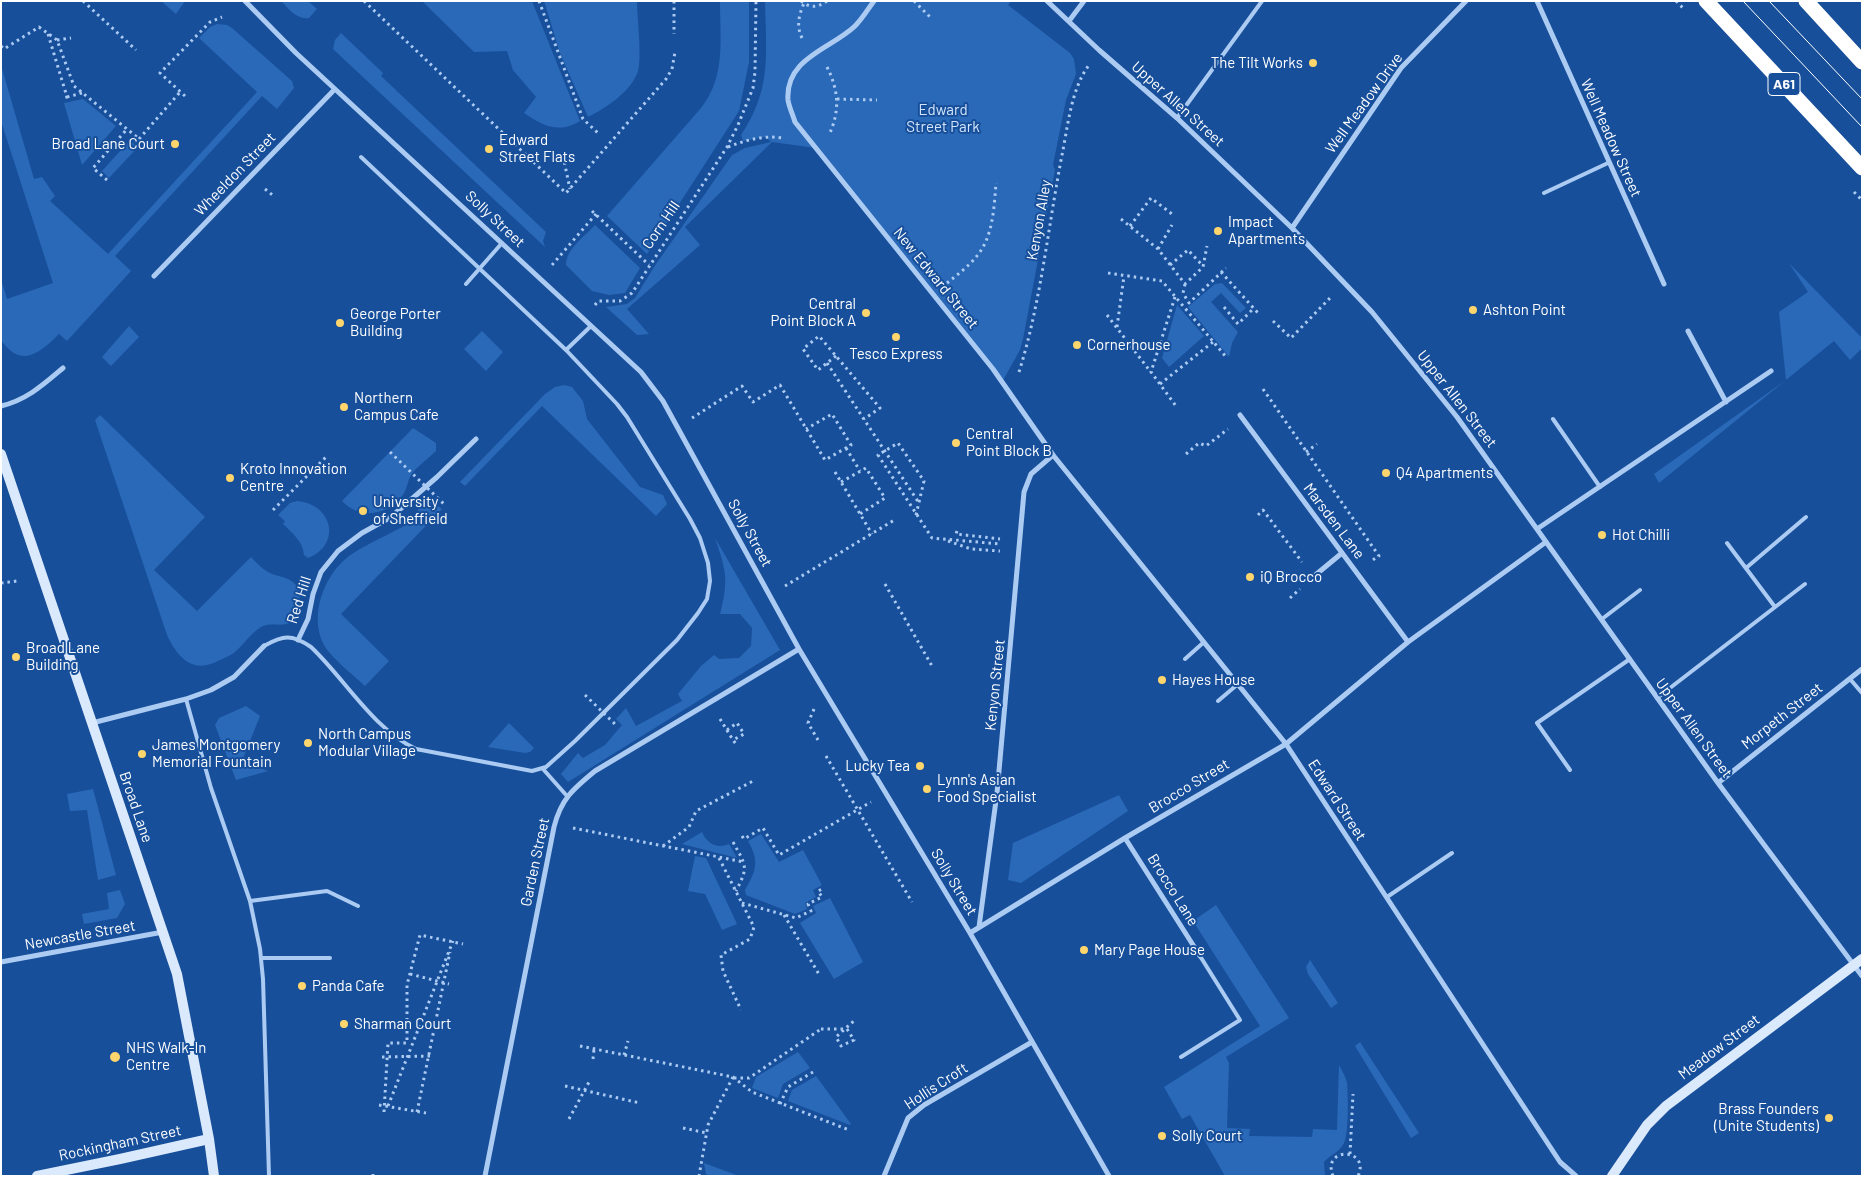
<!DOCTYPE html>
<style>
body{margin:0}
#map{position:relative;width:1863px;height:1177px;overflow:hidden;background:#174f9b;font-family:Barlow,sans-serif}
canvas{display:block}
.frame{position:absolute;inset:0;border:2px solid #fff;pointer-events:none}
</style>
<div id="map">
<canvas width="1863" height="1177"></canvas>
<div class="frame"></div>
</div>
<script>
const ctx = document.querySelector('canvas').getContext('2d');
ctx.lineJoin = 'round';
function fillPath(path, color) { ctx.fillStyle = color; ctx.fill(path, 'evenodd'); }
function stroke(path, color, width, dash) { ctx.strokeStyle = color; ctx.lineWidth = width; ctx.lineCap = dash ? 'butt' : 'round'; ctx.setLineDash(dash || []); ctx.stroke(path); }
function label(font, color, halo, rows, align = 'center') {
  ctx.font = font + ' Barlow,sans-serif'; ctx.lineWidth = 4; ctx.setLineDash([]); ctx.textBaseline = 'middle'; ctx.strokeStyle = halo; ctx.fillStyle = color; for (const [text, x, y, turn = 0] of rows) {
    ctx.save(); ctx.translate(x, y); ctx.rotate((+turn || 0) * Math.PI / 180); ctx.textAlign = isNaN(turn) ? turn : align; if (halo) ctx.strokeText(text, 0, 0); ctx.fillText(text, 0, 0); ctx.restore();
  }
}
fillPath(new Path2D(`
 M161,1H185L176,14Z
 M281,1H308L317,9L309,18C297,20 289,9 281,1Z
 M422,1H532L580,121C559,134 543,126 524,113L536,97L513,70L507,51L474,52Z
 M544,1H637C637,18 642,56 638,71C632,91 606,108 588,117L560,53Z
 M720,1H749V62L739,111L647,254L607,216L701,108C726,77 720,39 720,1Z
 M765,1H1011L1008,5L1070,53L1074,59L1076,74L1066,100L1053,165L1055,170L1023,339L1020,350L1002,382L816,148L772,142L685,227L700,245L627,309L649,334L637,335L606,307L627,304L635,298L654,267L732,155L745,148L771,142L766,137L743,141L741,135C772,89 766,54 765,1Z
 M217,24L227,25L232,28L292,81L294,88L277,109L262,96L115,256L131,271L67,341L59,334C40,353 21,369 1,340V279L7,299L53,283L1,121V65L34,179L42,177L55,196L50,201L108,254L257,92L199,38L210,27Z
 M341,33L383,73L381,76L546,232L543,241L545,247L333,49L335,40Z
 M83,99L116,126L82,165L64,103Z
 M130,140L138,147L109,178L102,171Z
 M595,225L640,268L625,293L609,295L592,291L566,265C566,249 585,236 595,225Z
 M1789,263L1862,338V348L1850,360L1834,341L1659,483L1654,474L1786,380L1779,312L1808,292Z
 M1222,283L1246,308L1240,313L1221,293L1211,302L1238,332L1232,343L1229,357L1188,307L1215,284Z
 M1177,305L1204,336L1169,367L1162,358Z
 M129,326L139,337L111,366L102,357Z
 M482,331L503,352L486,371L464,349Z
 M564,385L572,387L583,401L587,419L640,487L663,495L667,504L656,516L542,406L465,486L460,482L545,394L555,387Z
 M100,415L205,517L154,570L197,611L251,557C256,562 261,568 268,572C279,578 294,576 299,591C301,599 300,614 293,620C284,629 272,621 261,627C252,632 244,644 236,651C232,655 225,658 220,660C193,675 178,658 167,635L95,420Z
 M413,428L436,443V451C429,458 415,468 411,475C407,482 407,490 402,496C388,516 358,519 342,501Z
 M427,498L442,509L341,614L389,661L365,686C353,675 339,664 329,652C305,623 323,573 352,554C373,540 397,532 418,517V510L421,501Z
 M297,501C333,504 342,545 308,558L304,555C303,541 292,533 283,524L285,521L278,515L290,503Z
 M715,538L780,650L568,782L561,774L578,753L583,758L605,745L622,725L616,719L626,708L636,726L682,701L678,694L701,666L714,655L719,659L739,658L751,646L752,628L740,614H720C729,580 726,570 715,538Z
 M246,706L260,716L242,761L268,771L236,780L215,725L219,718Z
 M509,723L534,748L530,752L525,753L488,747Z
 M93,789L116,875L98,880L87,810L70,811L67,794Z
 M1119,795L1128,811L1021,883L1008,880L1013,843Z
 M702,832C707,844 717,849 729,844L737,858L682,844Z
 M761,834L779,862L803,850L822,885L813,890L816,897L805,903L807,909L795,914L746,895L745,890C756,871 760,862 748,841Z
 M695,856L706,858L737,924L722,930L705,894L688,891Z
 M120,890L125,904L117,918L84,924L82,914L109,909L107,893Z
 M830,898L863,962L834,979L800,923L816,913L813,906Z
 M1216,905L1289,1018L1226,1057L1229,1063L1227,1128L1250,1129L1249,1136L1312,1137L1313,1129L1337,1130L1339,1065C1342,1071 1346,1077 1347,1083C1348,1095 1349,1133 1344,1143C1340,1152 1330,1155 1324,1162L1325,1176H1225L1190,1115L1182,1119L1164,1087L1260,1026L1193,921Z
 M1310,960L1338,1003L1331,1008L1308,974L1306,967Z
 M1360,1042L1419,1133L1411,1138L1355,1046Z
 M798,1052L810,1068L783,1084L778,1098L752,1088L756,1077Z
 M816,1076L851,1124L850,1125L788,1101L792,1090Z
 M704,1163L739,1176H710L706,1174Z`), '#2a69b8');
stroke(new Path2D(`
 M83,1L136,50
 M364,1L566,193L666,79L672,69L675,52
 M539,1L583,119L599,134
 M674,1V34
 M801,1C810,8 817,8 827,1
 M914,1L932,19
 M1676,1L1683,8
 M48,34L67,97L63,98
 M802,38C796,26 799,15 804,3
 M57,40L71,38
 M1,46L4,49L39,27L57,40L74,86L143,142
 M827,67C839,91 840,111 829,135
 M185,96L160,73L210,22L222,17
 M67,97L82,93
 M837,99L877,100
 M139,139L181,91
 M728,147C746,140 764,135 783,138
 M563,156L570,189
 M107,180L93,168L127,129
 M265,189L275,197
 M1854,192L1862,200
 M592,211L649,265
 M1121,219L1158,249L1185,284L1203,267L1207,246
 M1130,226L1151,198L1172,214
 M1158,249L1172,225
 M552,265L596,214
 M1170,265L1188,250L1203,266
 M1221,272L1258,313
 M1108,273L1162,281L1227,358
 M947,283C957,275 968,267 976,257C993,238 994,208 996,183
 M1185,284L1183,293L1189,303L1226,268
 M1175,297L1151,372L1176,406
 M595,305L598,301H620L632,293L727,147L738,125L753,88L755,72L756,1
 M1224,307L1238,324L1254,308
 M1107,315L1150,371
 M1273,321L1291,338L1330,298
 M1117,327L1124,276
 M836,356L818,370L803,349L819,336L880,408L864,419
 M827,363L919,503
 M1019,372C1041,302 1048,227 1062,155C1068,126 1071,89 1089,65
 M1160,384L1213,342
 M1263,389L1379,556L1371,561
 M692,418L742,386L753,402L780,385L825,460L851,445L832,414L806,429
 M846,448L860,471
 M1306,452L1317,444
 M1186,454L1199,443L1206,446L1228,429
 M835,472L872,534
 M841,482L866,468L885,498L860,514
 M273,510L327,456
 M916,515L924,481L898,443L878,455L932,538L1000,544
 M1258,515L1263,510L1302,562
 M957,531L956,534L1000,539
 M948,541L971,549L1000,551
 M1,583L17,581
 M885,584L932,666
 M785,586L896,519
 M1290,598L1300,589
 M814,709L808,723L818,740
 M720,719L733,740
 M727,730L737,723L744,734L733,740L736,744
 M826,756L912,902
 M573,828L744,862
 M742,836L744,839L763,828L779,855L871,802
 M733,842C746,866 749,866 736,891
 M663,846L689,827L696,811L755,780
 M719,858L754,927L750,939L721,955L723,971L741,1010
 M742,903L796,918L811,911L808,904L822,897L818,891L824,888
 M784,915L820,976
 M410,974L449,984
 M847,1029L854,1040L841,1046L836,1037L856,1019
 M580,1046L733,1077L708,1125L699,1176
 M624,1055L628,1041
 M382,1057L433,1056
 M593,1059L594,1049
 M733,1077L752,1092L849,1130
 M734,1078H749L821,1029
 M565,1086L640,1103
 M780,1104L788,1087L813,1072
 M379,1105L426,1113
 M388,1106L453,941
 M384,1112L388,1043H407V985L420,935L463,944
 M417,1112L450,952
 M569,1119L589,1082
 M683,1128L707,1133
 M1350,1154L1353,1094
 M373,1176V1174
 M1333,1176C1321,1146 1371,1148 1358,1176`), '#accbf2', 3, [2.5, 4]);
stroke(new Path2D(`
 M1177,118L1262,1
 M1544,193L1608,163
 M466,284L502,243
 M566,350L591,326
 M1553,419L1600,487
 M1727,543L1775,607
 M1746,568L1806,517
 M1602,619L1640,590
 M264,646C283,635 292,634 311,647C345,679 373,729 416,749L532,771L546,767L575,741L677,640L698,613L707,599L710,581L708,563L700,538L690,519L627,417L617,404L566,350L361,157
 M1185,659L1204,642
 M1850,679L1862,693
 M1657,698L1805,584
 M186,699L211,788L250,901L260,949L263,979L269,1176
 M1218,701L1238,684
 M543,769L567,796
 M1570,770L1537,723L1630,659
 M1387,897L1452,853
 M250,901L327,891L358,906
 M261,958H330
 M1181,1057L1240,1020L1200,956`), '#accbf2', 4);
stroke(new Path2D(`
 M245,1L296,53L641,372L663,401L799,649L970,933L1109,1176
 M874,1C868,9 862,19 855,26C831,49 785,58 788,100C789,107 793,115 795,122L993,369L1053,455L1286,744L1560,1162L1576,1176
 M1047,1L1099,50L1177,118L1292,228L1372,312L1457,417L1718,783L1862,976
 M1537,1L1664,284
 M1069,21L1084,1
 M1292,228L1401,68L1466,1
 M154,276L335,89
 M1688,331L1726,402
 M1,406C27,400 44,384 63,368
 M1240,415L1408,642
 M1537,529L1771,371
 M1313,577L1342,553
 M298,640L308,619L313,594L321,572L338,551L362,533L391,517L437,477L476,439
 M92,723L186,699L211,690L234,677L264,646
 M1718,783L1862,669
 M1125,838L1200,956
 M979,927L997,793L1024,492L1031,474L1053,455
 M970,933L1125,838L1286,744L1408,642L1546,542
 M1,962L163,932
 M485,1176L554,827C561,799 573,789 595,771L799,649
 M884,1176L908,1118L924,1105L1032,1042`), '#accbf2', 5);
stroke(new Path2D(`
 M1,454L177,974L209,1139L214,1176
 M37,1176L120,1159L209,1139
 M1612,1176L1647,1125L1666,1106L1862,959`), '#dbe9fc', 10);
stroke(new Path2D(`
 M1706,1L1862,168
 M1806,1L1862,62`), '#fff', 15);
stroke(new Path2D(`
 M1743,1L1862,127
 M1769,1L1862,99`), '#fff', 1);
stroke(new Path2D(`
 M390,452L446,506
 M585,695L617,726
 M821,1029H847`), '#accbf2', 3, [2.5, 4]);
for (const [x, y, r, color] of [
 [1313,63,5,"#ffd66d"],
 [175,144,5,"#ffd66d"],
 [489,149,5,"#ffd66d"],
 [1218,231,5,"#ffd66d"],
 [1473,310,5,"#ffd66d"],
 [866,313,5,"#ffd66d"],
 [340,323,5,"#ffd66d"],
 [896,337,5,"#ffd66d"],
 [1077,345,5,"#ffd66d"],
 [344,407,5,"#ffd66d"],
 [956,443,5,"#ffd66d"],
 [1386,473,5,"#ffd66d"],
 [230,478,5,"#ffd66d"],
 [363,511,5,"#ffd66d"],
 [1602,535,5,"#ffd66d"],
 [1250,577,5,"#ffd66d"],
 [16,657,5,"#ffd66d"],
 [1162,680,5,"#ffd66d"],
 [308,743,5,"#ffd66d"],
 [142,754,5,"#ffd66d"],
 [920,766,5,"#ffd66d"],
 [927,789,5,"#ffd66d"],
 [1084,950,5,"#ffd66d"],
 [302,986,5,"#ffd66d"],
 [344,1024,5,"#ffd66d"],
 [115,1057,6,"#ffd66d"],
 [1829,1118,5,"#ffd66d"],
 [1162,1136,5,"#ffd66d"]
]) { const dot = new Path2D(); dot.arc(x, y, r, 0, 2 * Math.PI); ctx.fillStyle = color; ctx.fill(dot); stroke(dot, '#174f9b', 2); }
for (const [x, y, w] of [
 [1784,84,32]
]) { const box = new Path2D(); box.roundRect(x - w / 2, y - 11.5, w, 23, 4); ctx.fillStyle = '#174f9b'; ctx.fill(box); stroke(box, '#fff', 1); }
label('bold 14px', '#fff', null, [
 ["A61",1784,84]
]);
label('15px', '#fff', '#174f9b', [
 ["The Tilt Works",1303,63,"right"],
 ["Edward",499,140],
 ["Street Flats",499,157],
 ["Broad Lane Court",165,144,"right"],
 ["Impact",1228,222],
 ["Apartments",1228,239],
 ["Central",856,304,"right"],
 ["Point Block A",856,321,"right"],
 ["Ashton Point",1483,310],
 ["George Porter",350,314],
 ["Building",350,331],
 ["Cornerhouse",1087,345],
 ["Tesco Express",896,354,"center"],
 ["Northern",354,398],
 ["Campus Cafe",354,415],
 ["Central",966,434],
 ["Point Block B",966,451],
 ["Kroto Innovation",240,469],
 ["Centre",240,486],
 ["Q4 Apartments",1396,473],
 ["University",373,502],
 ["of Sheffield",373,519],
 ["Hot Chilli",1612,535],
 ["iQ Brocco",1260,577],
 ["Broad Lane",26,648],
 ["Building",26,665],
 ["Hayes House",1172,680],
 ["North Campus",318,734],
 ["Modular Village",318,751],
 ["James Montgomery",152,745],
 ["Memorial Fountain",152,762],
 ["Lucky Tea",910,766,"right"],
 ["Lynn's Asian",937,780],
 ["Food Specialist",937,797],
 ["Mary Page House",1094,950],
 ["Panda Cafe",312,986],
 ["Sharman Court",354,1024],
 ["NHS Walk-In",126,1048],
 ["Centre",126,1065],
 ["Brass Founders",1819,1109,"right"],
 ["(Unite Students)",1819,1126,"right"],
 ["Solly Court",1172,1136]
], 'left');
label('15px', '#fff', '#174f9b', [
 ["Well Meadow Drive",1364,103,-54],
 ["Upper Allen Street",1178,104,42],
 ["Well Meadow Street",1611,138,66],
 ["Wheeldon Street",235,174,-46],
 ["Solly Street",495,219,43],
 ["Kenyon Alley",1039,220,-80],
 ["Corn Hill",661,225,-56],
 ["New Edward Street",936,278,51],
 ["Upper Allen Street",1457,399,52],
 ["Marsden Lane",1334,521,53],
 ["Solly Street",750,533,61],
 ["Red Hill",299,600,-72],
 ["Kenyon Street",995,685,-84],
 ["Morpeth Street",1782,716,-38],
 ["Upper Allen Street",1694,728,54],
 ["Brocco Street",1189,786,-31],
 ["Edward Street",1337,800,57],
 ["Broad Lane",136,807,71],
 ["Garden Street",535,862,-78],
 ["Solly Street",954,882,59],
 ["Brocco Lane",1173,890,58],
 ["Newcastle Street",80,935,-10],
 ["Meadow Street",1719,1047,-37],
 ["Hollis Croft",936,1086,-33],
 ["Rockingham Street",120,1143,-12]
]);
label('15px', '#d4e6fc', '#174f9b', [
 ["Edward",943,110],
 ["Street Park",943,127]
]);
</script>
